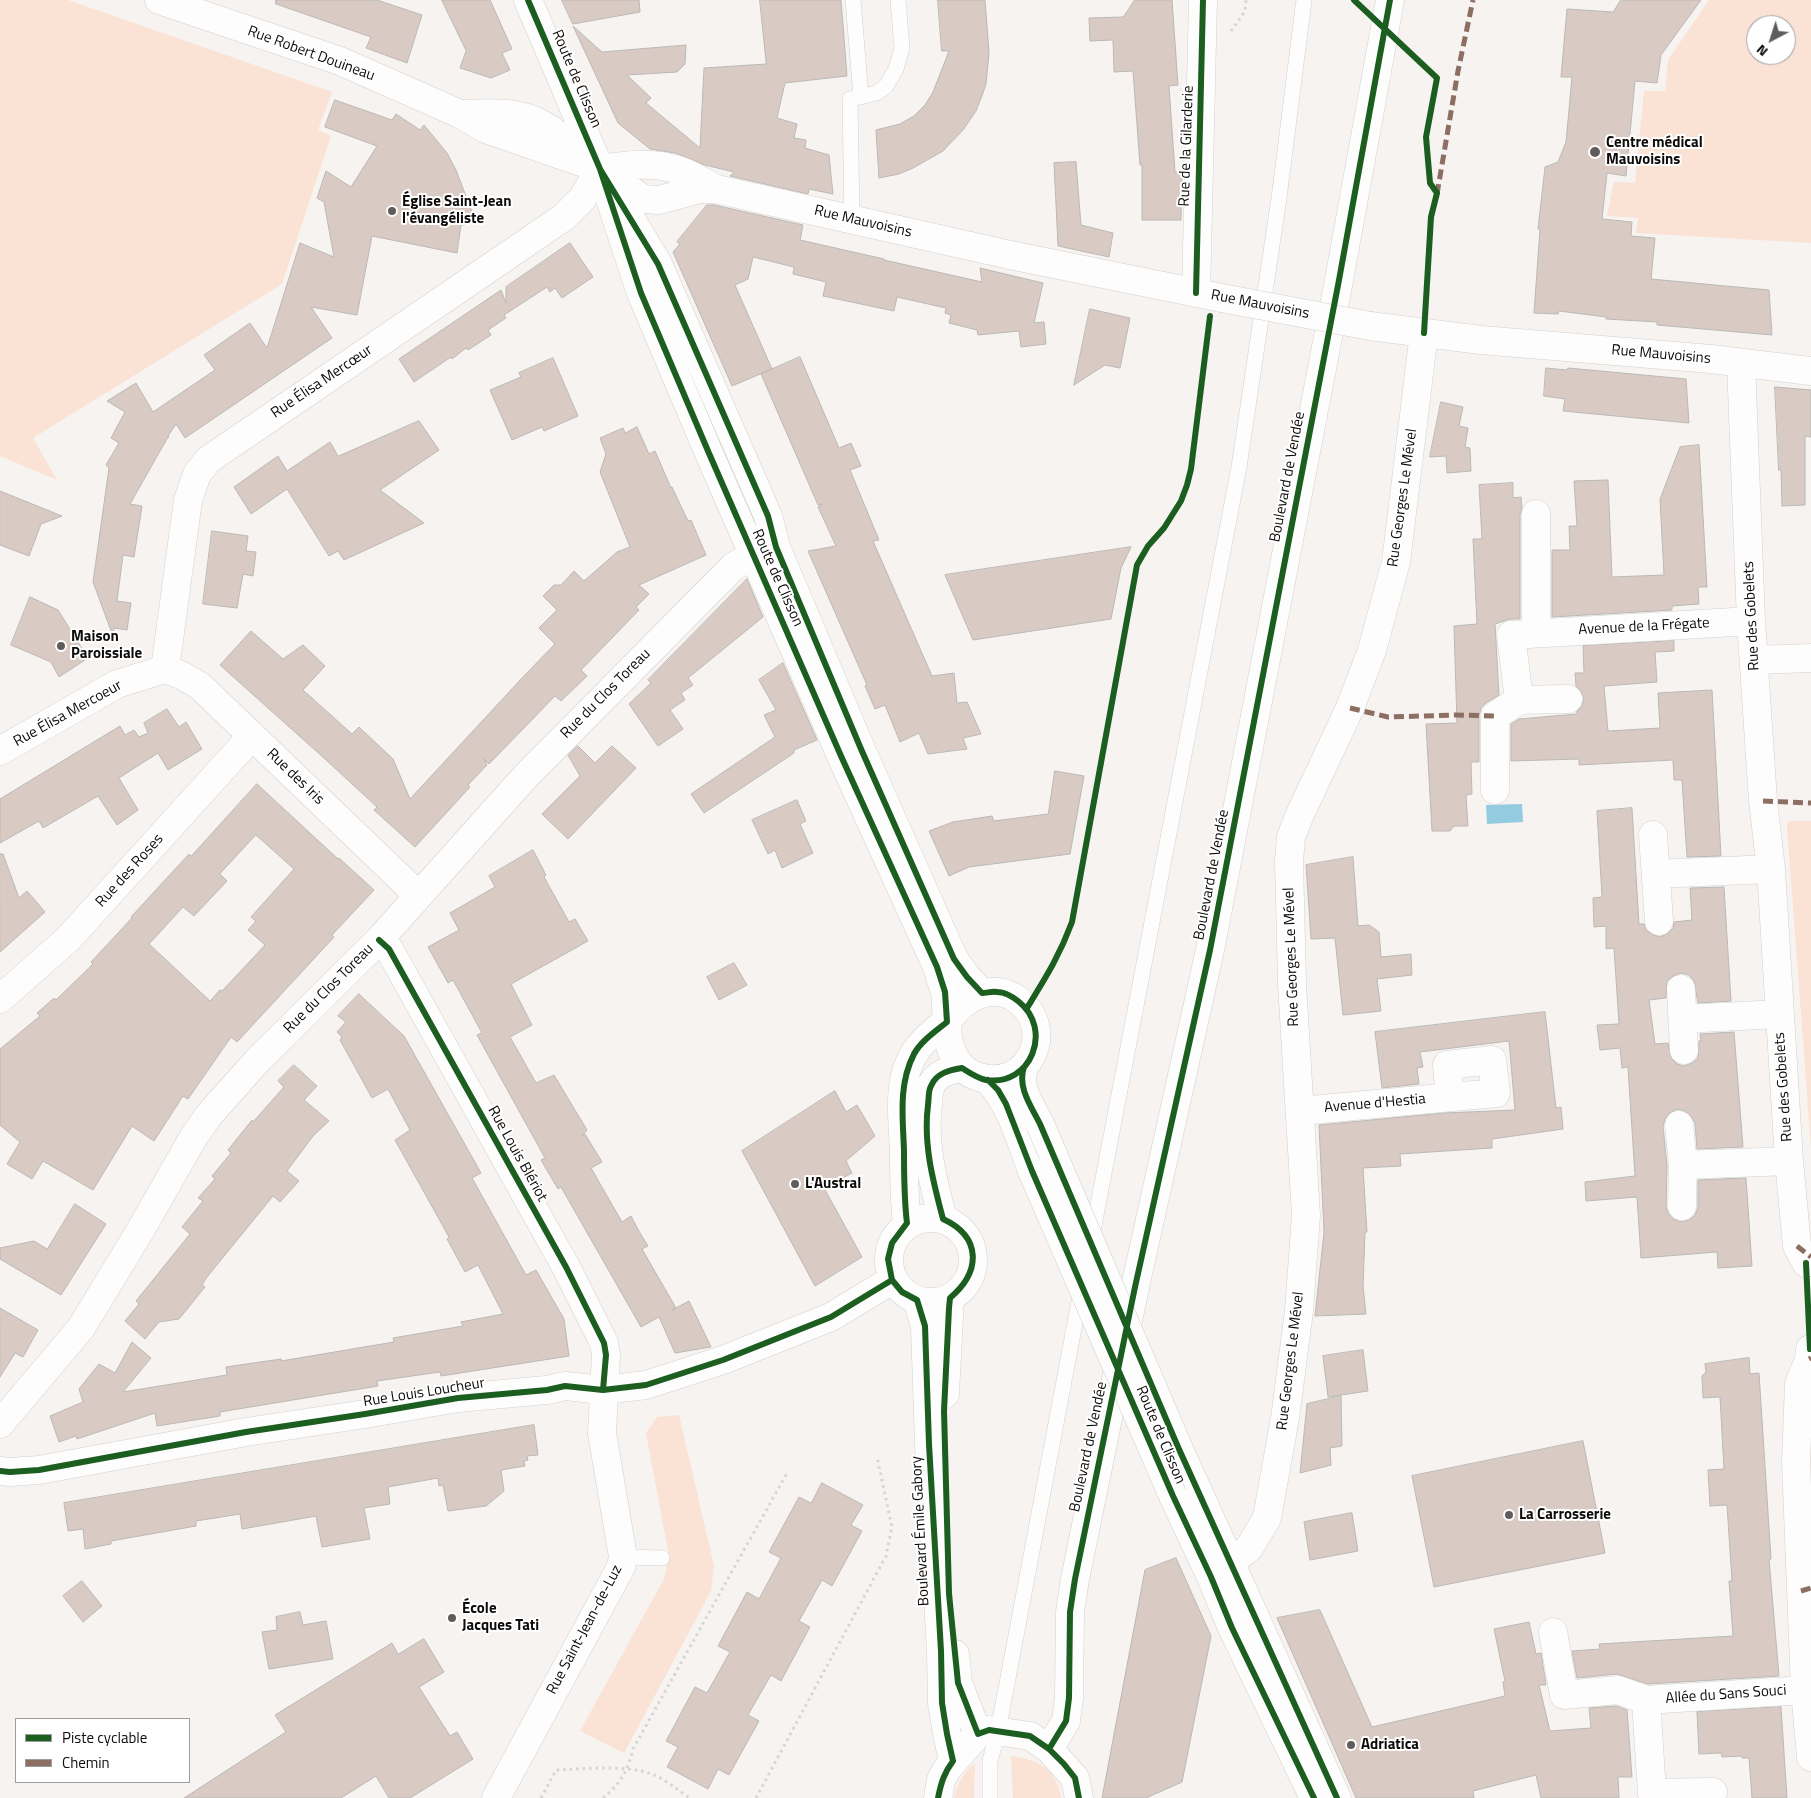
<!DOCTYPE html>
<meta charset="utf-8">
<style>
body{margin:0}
#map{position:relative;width:1811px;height:1798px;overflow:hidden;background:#f6f3f1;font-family:"Titillium Web",sans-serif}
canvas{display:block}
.legend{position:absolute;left:15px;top:1718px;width:175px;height:65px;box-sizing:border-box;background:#fff;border:1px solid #9e9d9d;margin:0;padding:6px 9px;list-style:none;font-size:15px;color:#0d0b0a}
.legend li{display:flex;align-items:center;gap:10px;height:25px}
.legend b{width:25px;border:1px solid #9e9d9d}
.north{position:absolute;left:1746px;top:15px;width:50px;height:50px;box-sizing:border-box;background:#fff;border:1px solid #9e9d9d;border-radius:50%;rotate:220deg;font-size:14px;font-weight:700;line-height:20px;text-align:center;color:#0d0b0a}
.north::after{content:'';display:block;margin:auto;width:18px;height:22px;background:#5f5c5b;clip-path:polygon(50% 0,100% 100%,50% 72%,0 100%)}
</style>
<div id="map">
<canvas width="1811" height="1798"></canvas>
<ul class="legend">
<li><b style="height:6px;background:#1b5e20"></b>Piste cyclable</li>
<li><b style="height:6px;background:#8d6e63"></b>Chemin</li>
</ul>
<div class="north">N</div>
</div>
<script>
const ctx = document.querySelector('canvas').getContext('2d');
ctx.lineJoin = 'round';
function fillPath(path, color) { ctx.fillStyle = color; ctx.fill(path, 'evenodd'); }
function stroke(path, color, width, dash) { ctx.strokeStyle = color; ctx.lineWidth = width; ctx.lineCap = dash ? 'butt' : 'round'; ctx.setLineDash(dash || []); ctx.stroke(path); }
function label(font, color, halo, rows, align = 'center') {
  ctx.font = font + ' "Titillium Web",sans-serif'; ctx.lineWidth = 4; ctx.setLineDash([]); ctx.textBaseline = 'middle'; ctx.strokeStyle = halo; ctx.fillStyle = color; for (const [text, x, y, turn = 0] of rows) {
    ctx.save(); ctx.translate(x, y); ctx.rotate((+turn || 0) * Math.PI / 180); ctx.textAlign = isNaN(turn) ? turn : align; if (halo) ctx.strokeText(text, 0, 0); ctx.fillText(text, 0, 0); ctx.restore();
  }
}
fillPath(new Path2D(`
 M0,0H68L332,92L318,130L331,136L282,284L33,438L57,480L0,456Z
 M1709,0H1811V243L1636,233L1638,218L1607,216L1614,182L1635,183L1644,91H1665L1668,60ZM1756,25H1786V55H1756Z
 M1788,821H1811V1147L1787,827Z
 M679,1415L714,1566L711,1591L624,1753L580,1731L664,1579L669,1555L646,1433L657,1417Z
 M1011,1756C1038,1759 1057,1770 1061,1798H1013Z
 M975,1763L974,1798H954C958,1783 963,1773 975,1763Z`), '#fae2d5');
fillPath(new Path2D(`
 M1522,804L1523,822L1487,824L1486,805Z`), '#93cbdf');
const building = new Path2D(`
 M276,0H377L422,15L407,63L366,48L371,37L276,4Z
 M442,0H490L512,49L502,53L510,70L491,78L460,68L466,51Z
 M562,0H639L640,12L573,24Z
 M760,0H841L847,76L785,83L777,118L797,124L794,138L806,140L805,148L829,155L833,194L809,189L808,194L730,176L734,172L705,165L675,153L650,149L618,123L573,26L602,52L686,45L685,64L677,72L627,75L651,98L646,103L700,148L704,68L766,64Z
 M938,0H985L989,53L986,84L983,93L976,111L963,130L943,151L913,168L899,174L879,178L876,130L900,124L914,116L925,105L933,92L949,51H942Z
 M1135,0H1172L1178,85L1169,86L1175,172H1182L1181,220H1142V165H1140L1133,71L1114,72L1113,40L1090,41L1089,18L1123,17Z
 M1621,0H1701L1661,55L1657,83L1635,81L1626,176L1607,173L1602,219L1632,222L1631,236L1655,238L1651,279L1769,290L1772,335L1657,325V322L1606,319V317L1559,311L1558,314L1534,313L1540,229H1538L1545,167L1558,162L1566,142L1572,77H1561L1567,9L1613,12Z
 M335,100L392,120L396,114L420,130L424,125L447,153L456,170L474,217L468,219V224L461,225L457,253L372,236L357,315L311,307L332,338L185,438L176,424L168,436L169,438L168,437L130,504L142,506L134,557L123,555L117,601L131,603L127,630L114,628L113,636L93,582L109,468L106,465L119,443L111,438L125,412L107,401L136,383L153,412L215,370L204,355L250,323L267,348L300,243L334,257L324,202L317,198L326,171L351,187L377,146L325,127Z
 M1076,162L1081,225L1113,233L1109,257L1058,246L1054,163Z
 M707,205H714L803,225L800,240L884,259V260L982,282L980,268L1043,283L1034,323L1044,322L1046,344L1021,347L1019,331L978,335L977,330L949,323L951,315L945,313L946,308L897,297L894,311L823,296L826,282L793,274L794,267L753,257L748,279L735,285L772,369L732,386L673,252L680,244L677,242Z
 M570,243L593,277L562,298L555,288L550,292L547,287L504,315L506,318L488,330L491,335L468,350L466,348L452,359L451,357L414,382L399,359L501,290L506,303V287Z
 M1090,309L1130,318L1120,368L1105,365L1074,385Z
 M800,357L839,448L851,443L861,466L850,470L879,540L873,541L932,676L954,673L957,703L967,702L981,734L963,738L967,749L928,754L919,733L900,742L885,705L875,709L865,686L867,685L808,551L836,546L818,507L822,504L818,505L761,374Z
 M553,358L578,416L544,431L542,427L512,440L490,390L521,377L519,373Z
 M1546,368L1567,370L1568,368L1686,379L1689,423L1563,411L1565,399L1544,396Z
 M1775,387L1811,390V437L1805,436V505L1782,506L1781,470H1779Z
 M1441,402L1463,407L1459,426L1468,428L1465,447L1470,448L1471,471L1447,473L1446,456L1430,457Z
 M419,421L439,450L380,490L424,523L344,560L338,551L329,556L287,489L251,514L234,487L278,456L287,471L330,442L338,456Z
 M637,427L649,454L655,451L671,488L672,487L688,521L691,520L706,555L639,585L649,594L636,607L639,610L581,670L587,676L561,701L555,696L489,764L484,759L487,765L468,785L470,787L415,847L374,810L377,807L325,759L220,665L251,631L283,659L303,645L325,666L303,690L352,734L359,727L393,759L410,799L522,678L555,644L539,628L557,610L543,596L554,585H561L574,571L584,581L617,552L630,547L600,472L606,454L600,438L623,428L625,433Z
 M1699,445L1707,587H1698L1699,604L1672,606V610L1552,617V550H1570L1569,526H1577L1574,481L1608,480L1612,577L1664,575L1660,499L1680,447Z
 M1513,483V498L1521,497L1522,508L1520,514V619H1510L1495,624L1499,695L1486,703L1481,708L1479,716V762H1471L1472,794L1466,795L1468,826H1454L1450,831H1432L1426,724L1457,723L1454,626L1477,624L1473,539H1482L1479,485Z
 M0,491L62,516L41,524L29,556L0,545Z
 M212,531L248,536L246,551L256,552L253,576L243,574L237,608L203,604Z
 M1131,547L1121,568L1111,619L973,640L945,575Z
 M747,579L763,617L688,678L693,685L681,693L685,700L670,710L683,729L658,746L629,704L651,683L648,680Z
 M30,597L58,610L88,658L59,677L51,662L11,645Z
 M1674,641V651L1655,652L1657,682L1604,686L1608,731L1660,728L1658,693L1712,690L1721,856L1687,857L1682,780H1674L1673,760L1579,765V759L1511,761V724L1519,719L1577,714V711L1582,706L1584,698L1581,691L1576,686L1575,673H1584L1583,646Z
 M783,663L817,740L794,750V753L704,813L691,794L775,737L764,715L776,710L759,680Z
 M167,709L179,727L186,722L202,749L168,770L158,753L119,778L138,810L117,825L98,796L43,828L39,821L0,843V799L120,726L125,735L134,730L139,737L148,733L144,723Z
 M578,746L595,763L612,746L636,768L568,839L542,814L580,776L568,755Z
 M1055,771L1084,776L1070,854L969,867L949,876L929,831L953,822L992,816L994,821L1048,814Z
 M257,784L338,859L339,858L374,890L332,935L334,937L237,1042L231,1037L188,1099L183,1096L154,1141L132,1126L93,1190L43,1161L32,1179L7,1164L20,1142L0,1125V1049L40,1016L37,1013L54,998L56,1000L93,964L91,962L132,918L131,917L189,854L191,856ZM256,835L294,869L251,917L256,921L248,930L265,945L222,991L220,990L210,1001L149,944L183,907L194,916L227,881L220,874Z
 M797,800L806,821L800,824L813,853L782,868L775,850L768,854L752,820Z
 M1632,808L1639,924H1644L1646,930L1653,935L1660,937L1667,934L1673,928L1674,922L1692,920L1690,888L1724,887L1731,1001L1698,1003L1694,981L1689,975L1681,973L1673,976L1667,981L1666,998L1649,1000L1655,1044L1668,1043L1671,1058L1677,1064L1684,1066L1692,1063L1698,1058L1699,1041H1701L1700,1034L1734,1032L1743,1147L1697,1149L1695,1123L1691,1116L1685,1111L1678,1109L1670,1113L1665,1119L1663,1126L1667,1166L1666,1206L1668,1213L1673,1219L1681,1222L1689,1220L1695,1215L1698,1207V1180L1746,1178L1752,1266L1718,1268L1717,1252L1641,1258L1637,1197L1586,1201L1585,1182L1635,1176L1628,1067L1622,1068L1620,1048L1600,1050L1597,1025L1619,1024L1614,948L1606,949V926L1594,927L1593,898L1602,897L1597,811Z
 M533,850L546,875L544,877L569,922L575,919L588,941L511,984L532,1025L510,1037L536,1083L554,1075L587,1130L582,1136L585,1134L602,1162L591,1168L622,1222L631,1216L640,1233L648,1246L642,1249L676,1308L672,1310L689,1301L711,1347L675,1353L659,1317L641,1327L561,1187L558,1189L541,1160L545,1158L477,1035L482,1033L453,980L448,983L428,947L459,930L450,913L495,887L489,876Z
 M0,854H3L19,898L27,891L45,912L0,952Z
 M1353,857L1358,926L1369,925L1379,932L1381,957L1411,954L1412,975L1377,979L1381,1011L1343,1015L1335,938L1311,939L1306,865Z
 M734,963L747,985L719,1000L707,977Z
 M359,994L404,1036L481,1173L472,1178L496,1221L526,1275L536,1270L564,1319L569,1356L441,1376L440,1372L377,1381L378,1386L220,1412V1416L157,1426L155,1413L77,1439L76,1436L59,1442L50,1416L83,1402L79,1389L99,1364L115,1373L132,1342L151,1358L123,1392L227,1375L226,1367L281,1359V1361L394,1342L393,1338L463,1326L461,1322L503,1314L478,1265L465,1272L447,1239L449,1237L395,1140L410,1130L388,1089L372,1098L340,1040L342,1037L337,1032L346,1022L338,1016Z
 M1545,1012L1556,1108L1561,1107L1563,1129L1492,1139V1148L1400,1154L1401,1166L1363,1168L1367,1232H1365L1363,1286L1366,1314L1315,1316L1324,1232L1319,1125L1444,1113L1515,1110L1509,1041L1420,1052L1423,1067L1417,1068L1419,1084L1382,1088L1375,1032Z
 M294,1065L317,1086L304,1100L329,1121L313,1136L287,1171L299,1181L280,1202L273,1196L207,1277L202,1285L205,1287L179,1319L159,1322L145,1339L125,1321L139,1304L136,1301L190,1234L182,1227L203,1201L198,1198L215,1179L212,1176L231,1153L228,1150L252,1120L253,1122L284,1087L278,1081Z
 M835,1091L846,1112L857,1105L875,1136L846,1161L852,1173L824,1188L862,1257L815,1286L742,1151Z
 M75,1204L106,1224L61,1295L0,1259V1248L34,1241L47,1249Z
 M0,1308L38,1330L23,1357L15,1353L0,1377Z
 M1363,1350L1368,1391L1328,1397L1323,1356Z
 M1749,1358L1750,1374L1759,1373L1771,1559H1769L1779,1676L1648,1684L1617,1674L1577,1678L1572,1651L1600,1649L1599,1644L1733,1636L1729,1581H1732L1727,1505L1710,1506L1708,1470L1724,1469L1720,1397L1703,1398L1702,1376L1706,1372L1705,1364Z
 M1341,1396L1342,1446L1330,1448L1331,1465L1300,1473L1307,1404Z
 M534,1425L538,1455L527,1456L528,1460L524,1461L525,1466L501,1470L504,1491L486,1506L448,1511L443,1485L439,1486L438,1478L388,1487L390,1504L364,1508L370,1539L322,1547L316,1516L242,1529L240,1514L196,1521V1526L111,1541V1544L85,1549L83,1529L68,1531L64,1503Z
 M1583,1441L1605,1553L1434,1587L1412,1476Z
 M822,1483L863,1505L851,1525L862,1531L832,1586L822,1580L799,1621L810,1627L781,1681L771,1675L748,1715L759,1721L729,1775L718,1769L708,1789L667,1767L678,1747L666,1741L695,1687L707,1693L730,1652L718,1646L747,1592L759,1599L781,1558L769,1552L799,1497L811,1503Z
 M1352,1513L1358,1551L1310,1560L1304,1522Z
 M1176,1558L1211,1636L1182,1782L1146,1798H1102L1145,1570Z
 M82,1581L102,1606L83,1622L63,1596Z
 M1320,1610L1372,1727L1505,1696L1503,1682L1505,1681L1494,1629L1529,1622L1536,1654L1541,1653L1546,1685H1539L1550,1731L1591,1728L1589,1708L1616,1706L1627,1710L1632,1777H1618L1619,1798H1541L1536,1775L1473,1791L1474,1798H1356L1277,1618Z
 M300,1612L303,1625L326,1621L333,1659L269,1669L262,1632L277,1630L276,1617Z
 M424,1639L444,1672L419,1687L450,1736L457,1732L473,1759L410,1798H389L376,1776L341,1798H184L286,1732L275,1715L392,1643L398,1654Z
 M1781,1707L1787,1798H1752L1749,1758H1742V1756L1722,1757L1721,1753L1699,1754L1697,1712Z`);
fillPath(building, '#d9cbc3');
stroke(building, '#bab8b6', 1);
const lane = new Path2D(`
 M853,0L861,97
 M852,220L850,99L877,93L886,86L896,69L902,48L898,0
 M1092,1236L1239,467L1279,198L1304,0
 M623,1557L662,1558
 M990,1798V1761L998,1731L1081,1291`);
const street = new Path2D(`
 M600,169L643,199L659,200L700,189H716L1010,255L1222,298
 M600,169C627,165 654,161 681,171C693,175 705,183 716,189
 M1196,293L1203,0
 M1370,326L1481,340L1711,359L1811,371
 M1741,363L1751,621L1763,801L1771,869L1789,1161L1797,1246L1806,1263
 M1536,632V514
 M1755,660L1811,658
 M165,669L188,500L197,474L208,460L564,217L582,199L600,169
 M165,669L181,675L200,686L418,895
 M1519,700L1511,635L1751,621
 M0,751L117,684L165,669
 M1495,790V716L1519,700L1568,699
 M1653,835L1659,921
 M1656,874L1771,869
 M379,940L389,949L566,1267L604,1343L606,1355L602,1433L623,1557L621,1567L496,1798
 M1681,989L1684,1050
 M0,999L68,939L252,736
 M1683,1019L1779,1014
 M1300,1111L1496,1093L1492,1060L1447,1065L1450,1097
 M1679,1125L1683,1165L1682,1206
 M1683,1165L1789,1161
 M1810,1349L1809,1359L1799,1384L1796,1462L1805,1690L1811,1757
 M0,1424L81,1328L140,1231L193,1138L209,1115L257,1061L379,940L525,777L734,566L753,556
 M0,1471L10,1472L39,1470L246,1432L365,1414L458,1398L547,1390L565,1386L603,1390L646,1385L723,1360L831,1317L892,1280
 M1213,1576L1249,1548L1267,1518L1285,1418L1299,1311L1306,1215L1292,984L1289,861L1291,837L1301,812L1350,708L1372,650L1396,562L1424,333
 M1553,1632L1564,1695L1618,1690L1646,1700L1805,1690
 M1646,1700L1652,1793L1713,1792`);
const secondary = new Path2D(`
 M159,0L340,61L460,114L486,129L581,162
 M528,0L600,169L641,293L708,451L841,756L937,967C939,976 943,984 945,993C948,1013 944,1037 954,1056C959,1066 968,1074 979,1077C1029,1092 1059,1027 1015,998C994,985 970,994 955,1012C943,1026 925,1036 915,1052C896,1081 903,1119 904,1152C904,1176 904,1199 907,1223
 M460,114C488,113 519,110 543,125C563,136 580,153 598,167
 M625,209L658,264L768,516L776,547L861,749L954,959L967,977L982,993
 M1024,1067C1017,1087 1031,1106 1040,1124
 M988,1080C1011,1104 1020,1140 1032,1171
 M889 1260a42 42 0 1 1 84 0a42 42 0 1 1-84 0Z
 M943,1219C933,1181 923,1144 928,1105C929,1099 928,1091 931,1086C936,1073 950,1070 962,1068
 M917,1300L925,1326L929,1444L941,1651L942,1703L947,1734L953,1761
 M945,1394L950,1298
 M1178,1447L1337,1798
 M1173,1496L1211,1577L1232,1628L1314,1798
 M955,1654L958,1683L978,1734`);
const primary = new Path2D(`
 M1049,1749L1066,1721L1069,1698L1070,1612L1075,1579L1135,1287L1210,950L1339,280L1390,0
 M938,1798L941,1780L947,1769L978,1734L989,1730L1030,1736L1049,1749L1075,1778L1079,1798`);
stroke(lane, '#d3d1cf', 16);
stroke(street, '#d3d1cf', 29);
stroke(secondary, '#d3d1cf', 29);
stroke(primary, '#d3d1cf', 29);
stroke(new Path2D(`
 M1231,31L1245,11L1246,0
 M541,1798L556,1770C585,1769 627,1764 654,1775C666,1780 679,1791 690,1798
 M603,1798C622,1782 627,1772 633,1749L787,1473
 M756,1798L886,1556L892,1527L877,1457`), '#d6d5d5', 3, [2.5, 4]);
stroke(lane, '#fefdfd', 15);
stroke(street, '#fefdfd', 28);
stroke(secondary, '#fefdfd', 28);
stroke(primary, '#fefdfd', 28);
const streetBridge = new Path2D(`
 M1222,298L1370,326`);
const secondaryBridge = new Path2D(`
 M1040,1124L1178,1447
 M1032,1171L1173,1496`);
stroke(streetBridge, '#d3d1cf', 29, []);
stroke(secondaryBridge, '#d3d1cf', 29, []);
stroke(streetBridge, '#fefdfd', 28);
stroke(secondaryBridge, '#fefdfd', 28);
stroke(new Path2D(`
 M1437,194L1458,71L1473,0
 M1350,708L1388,717L1456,715L1495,716
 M1763,801L1811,803
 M1797,1246L1811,1257
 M1809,1359L1811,1358
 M1801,1591L1811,1588`), '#8d6e63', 5, [10, 5]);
stroke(new Path2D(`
 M528,0L600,169L641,293L708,451L841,756L937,967L945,992L947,1022C936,1031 921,1041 914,1054C898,1085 903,1118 904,1151C904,1176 904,1199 907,1223L892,1243L888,1259L892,1280L902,1292L917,1300L925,1326L929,1444L941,1651L942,1703L947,1734L953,1761C944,1773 941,1783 938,1798
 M1354,0L1437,78L1426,137L1430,183L1437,193L1431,217L1424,333
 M600,169L658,264L768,516L776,547L861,749L954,959L967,977L982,993C987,993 992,991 997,992C1004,992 1013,997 1018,1001C1054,1029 1031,1087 986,1080C977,1078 970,1073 962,1068C950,1070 936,1073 931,1086C928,1091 929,1099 928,1105C923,1144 933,1181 943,1219C982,1237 981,1272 950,1298L949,1308L944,1411L949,1594L958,1683L978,1734L989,1730L1030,1736L1049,1749L1064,1764L1075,1778L1079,1798
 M1196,293L1203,0
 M379,940L389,949L566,1267L604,1343L606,1355L603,1390
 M1027,1008C1046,977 1059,957 1072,922L1137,565L1148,546L1164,528L1181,501L1187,485L1191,469L1210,316
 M1024,1067C1017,1087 1031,1106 1040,1124L1178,1447L1337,1798
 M988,1080L998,1090L1006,1104L1032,1171L1173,1496L1211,1577L1232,1628L1314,1798
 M1806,1263L1810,1349
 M0,1471L10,1472L39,1470L246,1432L365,1414L458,1398L547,1390L565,1386L603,1390L646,1385L723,1360L831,1317L892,1280
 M1049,1749L1066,1721L1069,1698L1070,1612L1075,1579L1135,1287L1210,950L1339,280L1390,0`), '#1b5e20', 6);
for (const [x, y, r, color] of [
 [1595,152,6,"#5f5c5b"],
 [392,211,5,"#5f5c5b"],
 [61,646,5,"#5f5c5b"],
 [795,1184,5,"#5f5c5b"],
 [1509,1515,5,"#5f5c5b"],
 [452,1618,5,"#5f5c5b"],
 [1351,1745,5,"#5f5c5b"]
]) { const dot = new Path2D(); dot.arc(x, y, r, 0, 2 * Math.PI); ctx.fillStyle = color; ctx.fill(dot); stroke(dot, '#fff', 2); }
label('15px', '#0d0b0a', '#fff', [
 ["Rue Robert Douineau",311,54,20],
 ["Route de Clisson",576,79,67],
 ["Rue de la Gilarderie",1187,146,-88],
 ["Rue Mauvoisins",863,222,13],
 ["Rue Mauvoisins",1260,305,11],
 ["Rue Mauvoisins",1661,355,5],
 ["Rue Élisa Mercœur",322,382,-34],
 ["Boulevard de Vendée",1288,477,-79],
 ["Rue Georges Le Mével",1403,498,-82],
 ["Route de Clisson",777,578,66],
 ["Rue des Gobelets",1752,616,-93],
 ["Avenue de la Frégate",1644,627,-3],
 ["Rue du Clos Toreau",606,694,-45],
 ["Rue Élisa Mercoeur",68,714,-29],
 ["Rue des Iris",295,777,44],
 ["Rue des Roses",130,871,-48],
 ["Boulevard de Vendée",1212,875,-79],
 ["Rue Georges Le Mével",1292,957,-92],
 ["Rue du Clos Toreau",329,989,-45],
 ["Rue des Gobelets",1784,1087,-94],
 ["Avenue d'Hestia",1375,1104,-5],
 ["Rue Louis Blériot",517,1154,61],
 ["Rue Georges Le Mével",1291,1361,-83],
 ["Rue Louis Loucheur",424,1393,-9],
 ["Route de Clisson",1160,1435,67],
 ["Boulevard de Vendée",1089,1447,-78],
 ["Boulevard Émile Gabory",921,1531,-93],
 ["Rue Saint-Jean-de-Luz",585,1630,-62],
 ["Allée du Sans Souci",1726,1695,-4]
]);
label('bold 15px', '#0d0b0a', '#fff', [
 ["Centre médical",1606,143],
 ["Mauvoisins",1606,160],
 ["Église Saint-Jean",402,202],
 ["l'évangéliste",402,219],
 ["Maison",71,637],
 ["Paroissiale",71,654],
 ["L'Austral",805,1184],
 ["La Carrosserie",1519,1515],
 ["École",462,1609],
 ["Jacques Tati",462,1626],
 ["Adriatica",1361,1745]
], 'left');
</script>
